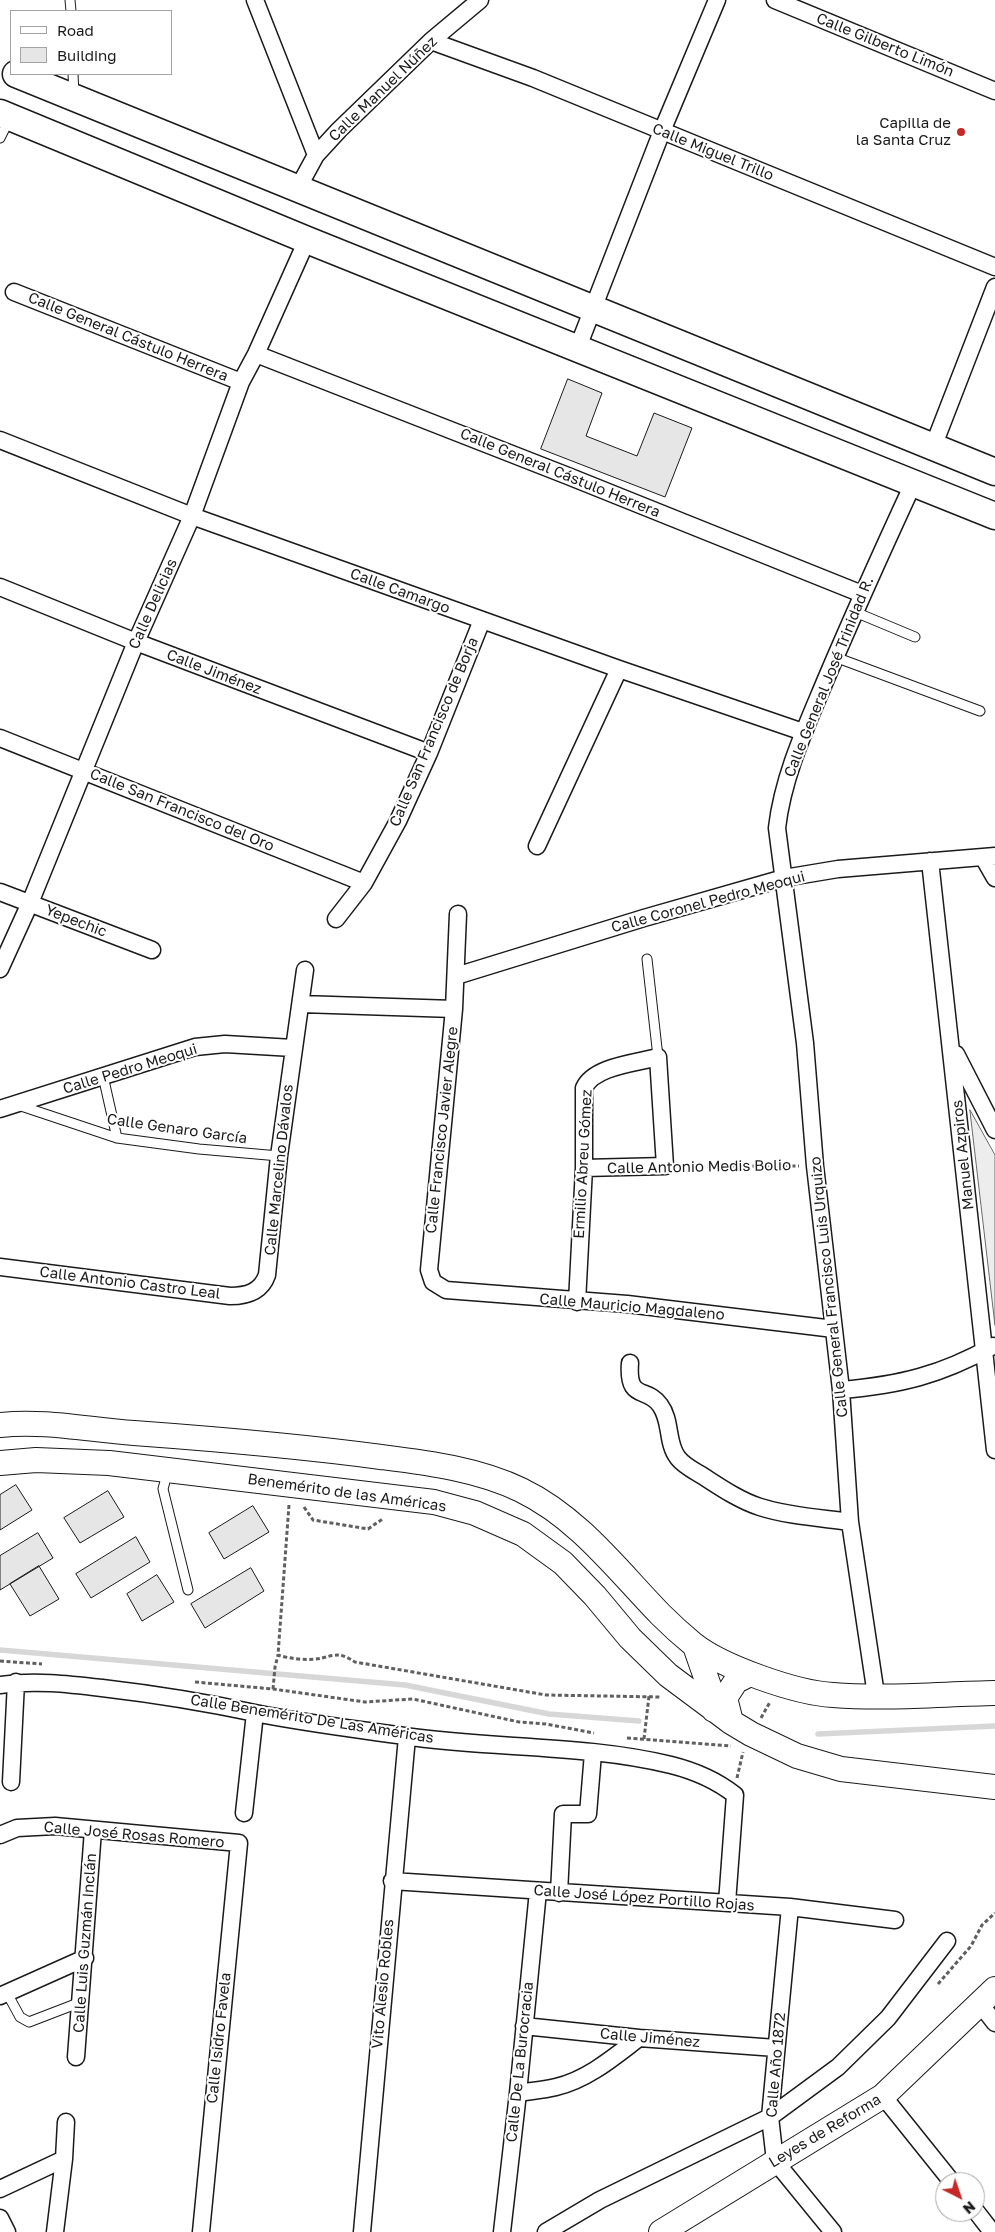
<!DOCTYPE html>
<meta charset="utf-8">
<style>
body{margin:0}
#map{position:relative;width:995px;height:2232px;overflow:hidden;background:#fff;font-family:"Golos Text",sans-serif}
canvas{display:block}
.legend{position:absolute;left:10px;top:10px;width:162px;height:65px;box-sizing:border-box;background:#fff;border:1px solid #a3a3a3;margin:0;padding:6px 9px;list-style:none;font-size:15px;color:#1a1a1a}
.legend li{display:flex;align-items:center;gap:10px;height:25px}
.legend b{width:25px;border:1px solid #a3a3a3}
.north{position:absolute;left:935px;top:2172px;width:50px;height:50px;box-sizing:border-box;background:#fff;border:1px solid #a3a3a3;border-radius:50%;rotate:139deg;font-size:14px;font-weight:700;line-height:20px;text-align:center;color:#1a1a1a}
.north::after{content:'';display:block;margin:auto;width:18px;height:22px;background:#c62828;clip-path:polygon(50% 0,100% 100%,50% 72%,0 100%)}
</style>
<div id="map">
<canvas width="995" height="2232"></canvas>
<ul class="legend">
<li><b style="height:6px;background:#fff"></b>Road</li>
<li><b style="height:14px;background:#e6e6e6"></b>Building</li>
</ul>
<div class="north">N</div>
</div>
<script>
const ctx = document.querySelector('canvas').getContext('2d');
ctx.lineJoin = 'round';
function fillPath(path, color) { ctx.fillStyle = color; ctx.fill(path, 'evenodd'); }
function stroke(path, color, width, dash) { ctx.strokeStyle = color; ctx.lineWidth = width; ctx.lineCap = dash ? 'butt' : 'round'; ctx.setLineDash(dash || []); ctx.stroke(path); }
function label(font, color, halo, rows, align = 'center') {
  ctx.font = font + ' "Golos Text",sans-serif'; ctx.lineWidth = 4; ctx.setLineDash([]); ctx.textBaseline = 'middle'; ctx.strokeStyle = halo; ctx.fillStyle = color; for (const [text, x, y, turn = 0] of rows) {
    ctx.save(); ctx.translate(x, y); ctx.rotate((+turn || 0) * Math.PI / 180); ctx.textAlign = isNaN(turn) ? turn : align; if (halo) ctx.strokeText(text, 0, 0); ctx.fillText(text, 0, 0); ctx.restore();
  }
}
const built = new Path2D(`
 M970,1110L995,1155V1325Z`);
fillPath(built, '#ededed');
stroke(built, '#6a6a6a', 1);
stroke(new Path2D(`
 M0,1650L405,1685L549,1714L639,1721
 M818,1734L995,1726`), '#d7d7d7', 5.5);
const building = new Path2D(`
 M568,379L602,393L586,436L637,456L654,413L692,428L665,497L541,449Z
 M16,1485L32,1510L0,1530V1495Z
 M108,1491L124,1517L80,1543L64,1518Z
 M253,1506L269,1532L224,1559L209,1533Z
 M38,1533L53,1558L0,1590V1556Z
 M136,1537L150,1562L91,1598L76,1574Z
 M39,1566L59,1599L30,1616L10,1584Z
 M251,1568L264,1591L205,1628L191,1604Z
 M157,1575L174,1602L142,1621L127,1594Z`);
fillPath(building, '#e6e6e6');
stroke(building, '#1a1a1a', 1);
const lane = new Path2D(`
 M70,0L71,11
 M73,74L74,94
 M0,138L9,120
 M855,612L915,637
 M835,657L980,711
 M647,959L658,1057
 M103,1076L117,1138
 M18,1105L117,1138L199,1149L279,1156
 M168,1470L163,1489L188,1590
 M7,1993L20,2017L29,2022L81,2002`);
const street = new Path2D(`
 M255,0L316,155
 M775,0L995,91
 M431,41L533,78L995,267
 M298,188L316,155L339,130L431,41L480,0
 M14,292L241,382
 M578,347L662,131L717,0
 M256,354L568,476L862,594
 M0,440L192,516L619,669L803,732
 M933,447L995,287
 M0,587L136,642L429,753
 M0,738L364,883
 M537,846L619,669
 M983,857L995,878
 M930,861L995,1450
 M0,892L152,950
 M458,914L454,1009L429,1270L433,1282L446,1290L627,1304L834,1329
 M336,919L364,883L398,821L429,753L482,620
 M0,969L30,903L136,642L192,516L241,382L256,354L307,240
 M456,976L644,918L784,878L838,869L995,856
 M301,1004L454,1009
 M956,1054L995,1130
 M0,1109L195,1047L225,1044L293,1048
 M0,1267L230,1296C247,1296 261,1292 267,1275L279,1156L305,970
 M577,1302L584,1168V1088C594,1066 637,1063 658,1057L665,1166L584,1168
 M630,1363C627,1402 647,1386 660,1405C672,1421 666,1443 678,1458C685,1467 697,1472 706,1478C723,1489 741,1501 760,1507C788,1516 821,1518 850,1522
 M841,1390C900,1385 941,1375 993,1346
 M0,1685C34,1680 68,1684 102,1688C153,1694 204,1702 255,1713C304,1723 355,1729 404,1736C491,1749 585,1744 671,1765C695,1771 716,1780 735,1795L727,1903
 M876,1695L850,1522L841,1390L815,1166L805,1043L777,828C783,776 806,727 826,679C854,613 883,549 913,484
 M11,1782L16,1682
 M244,1813L255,1713
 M0,1835L17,1828L55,1826L239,1843L201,2232
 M392,1881L790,1907L895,1920
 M559,1893L563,1814H588L593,1753
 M790,1907L770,2117L775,2161L833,2232
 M0,1996L85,1958
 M981,2005L995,2023
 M524,2026L639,2038L776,2048
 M76,2057L93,1830
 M518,2093C531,2091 544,2090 556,2087C587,2080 614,2057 639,2038
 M883,2096L952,2182
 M0,2189L64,2159
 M975,2210L992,2232
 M0,2218L7,2232
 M55,2232L64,2159L66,2122
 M362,2232L407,1737
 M502,2232L518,2093L538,1891
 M546,2232L600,2200L770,2117L838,2067L888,2018L947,1941`);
const secondary = new Path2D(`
 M0,1425C45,1420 89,1430 134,1433C216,1439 299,1446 381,1457C428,1463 478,1469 521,1490C579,1518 618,1571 661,1615C671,1625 682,1635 693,1644C722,1667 796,1693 833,1695C887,1699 942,1694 995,1693
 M0,1463L36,1460L109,1463L434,1502L475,1513L523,1534L563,1563L595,1596L630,1638L668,1675L731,1722L751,1734L797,1756L841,1769L995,1787
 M695,1646L710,1689L714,1710
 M731,1722L725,1698L736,1681L750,1674
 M661,2232L883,2096L995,1989`);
const primary = new Path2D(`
 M16,74L995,472
 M0,113L307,240L995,516`);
stroke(lane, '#1a1a1a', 11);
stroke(street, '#1a1a1a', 19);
stroke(secondary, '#1a1a1a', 26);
stroke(primary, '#1a1a1a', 29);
stroke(new Path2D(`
 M681,1166H799
 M289,1505L278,1655C290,1659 310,1661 322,1658C338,1654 341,1653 355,1662L546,1695L661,1697
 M304,1507L313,1520L368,1529L384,1518
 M0,1661L42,1664
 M195,1682L273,1689L365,1702L413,1699L519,1722L546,1724L594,1733
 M273,1689L275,1667L278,1655
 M761,1718L770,1702
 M627,1738L731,1746
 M644,1739L649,1696
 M737,1778L743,1752
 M938,1984L971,1946L982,1925L995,1913`), '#5f5f5f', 3, [4, 2.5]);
stroke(lane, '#fff', 9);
stroke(street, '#fff', 16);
stroke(secondary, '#fff', 24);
stroke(primary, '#fff', 26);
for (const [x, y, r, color] of [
 [961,132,5,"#c62828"]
]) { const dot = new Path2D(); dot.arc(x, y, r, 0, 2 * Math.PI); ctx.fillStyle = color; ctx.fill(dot); stroke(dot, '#fff', 2); }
label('15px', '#1a1a1a', '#fff', [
 ["Calle Gilberto Limón",885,45,22],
 ["Calle Manuel Núñez",383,89,-44],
 ["Calle Miguel Trillo",713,152,22],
 ["Calle General Cástulo Herrera",128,337,22],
 ["Calle General Cástulo Herrera",560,473,22],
 ["Calle Camargo",400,591,20],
 ["Calle Delicias",153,604,-66],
 ["Calle Jiménez",214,672,21],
 ["Calle General José Trinidad R.",829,677,-68],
 ["Calle San Francisco de Borja",434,732,-67],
 ["Calle San Francisco del Oro",182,810,22],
 ["Calle Coronel Pedro Meoqui",708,902,-15],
 ["Yepechic",76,921,21],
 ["Calle Pedro Meoqui",130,1069,-17],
 ["Calle Genaro García",177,1129,8],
 ["Calle Francisco Javier Alegre",442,1130,-84],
 ["Manuel Azpiros",963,1155,-96],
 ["Ermilio Abreu Gómez",583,1164,-87],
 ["Calle Antonio Medis Bolio",699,1167,-1],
 ["Calle Marcelino Dávalos",279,1170,-84],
 ["Calle Antonio Castro Leal",130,1283,7],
 ["Calle General Francisco Luis Urquizo",829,1287,-96],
 ["Calle Mauricio Magdaleno",632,1307,5],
 ["Benemérito de las Américas",347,1493,8],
 ["Calle Benemérito De Las Américas",312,1719,9],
 ["Calle José Rosas Romero",134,1835,5],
 ["Calle José López Portillo Rojas",644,1898,4],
 ["Calle Luis Guzmán Inclán",85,1943,-86],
 ["Vito Alesio Robles",383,1984,-85],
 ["Calle Isidro Favela",219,2038,-84],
 ["Calle Jiménez",650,2038,5],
 ["Calle De La Burocracia",520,2062,-84],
 ["Calle Año 1872",776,2065,-85],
 ["Leyes de Reforma",825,2131,-31]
]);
label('15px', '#1a1a1a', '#fff', [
 ["Capilla de",951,123],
 ["la Santa Cruz",951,140]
], 'right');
</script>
